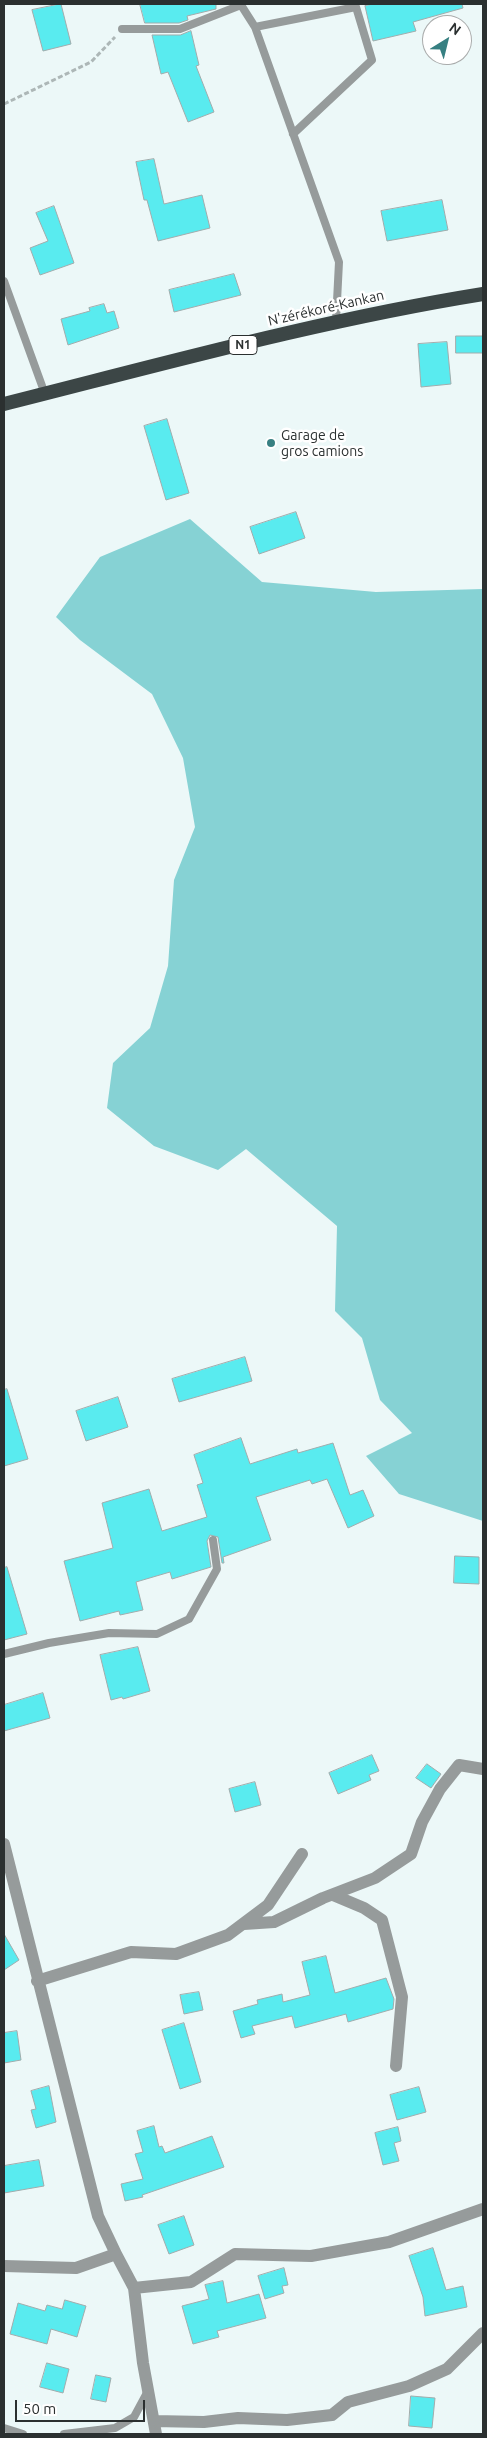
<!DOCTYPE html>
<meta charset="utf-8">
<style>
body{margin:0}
#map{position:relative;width:487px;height:2438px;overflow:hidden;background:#ecf8f8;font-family:Ubuntu,sans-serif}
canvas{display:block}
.frame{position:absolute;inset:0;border:5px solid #2b3030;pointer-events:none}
.north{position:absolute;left:422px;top:15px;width:50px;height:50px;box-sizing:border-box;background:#fff;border:1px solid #aaacac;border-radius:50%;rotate:36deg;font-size:14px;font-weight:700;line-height:20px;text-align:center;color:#2b3030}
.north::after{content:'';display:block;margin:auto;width:18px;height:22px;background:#378082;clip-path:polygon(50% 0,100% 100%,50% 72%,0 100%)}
.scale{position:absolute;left:15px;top:2400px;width:130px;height:22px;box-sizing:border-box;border:2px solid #2b3030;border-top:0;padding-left:6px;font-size:15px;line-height:18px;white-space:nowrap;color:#2b3030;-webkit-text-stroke:4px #fff;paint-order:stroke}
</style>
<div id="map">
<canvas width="487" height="2438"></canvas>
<div class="frame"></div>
<div class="north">N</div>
<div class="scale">50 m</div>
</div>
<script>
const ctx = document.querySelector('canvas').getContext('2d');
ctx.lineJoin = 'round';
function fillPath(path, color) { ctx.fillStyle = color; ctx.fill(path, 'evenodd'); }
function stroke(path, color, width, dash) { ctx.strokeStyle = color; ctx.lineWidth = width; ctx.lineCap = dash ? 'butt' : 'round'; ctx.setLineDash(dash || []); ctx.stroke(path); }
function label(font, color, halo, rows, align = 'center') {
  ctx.font = font + ' Ubuntu,sans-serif'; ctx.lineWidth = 5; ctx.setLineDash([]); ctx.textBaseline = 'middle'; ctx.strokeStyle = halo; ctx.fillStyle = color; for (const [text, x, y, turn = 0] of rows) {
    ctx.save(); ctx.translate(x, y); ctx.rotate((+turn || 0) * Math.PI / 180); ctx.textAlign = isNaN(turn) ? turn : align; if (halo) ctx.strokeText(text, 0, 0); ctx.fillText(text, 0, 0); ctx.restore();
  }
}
fillPath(new Path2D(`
 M190,519L262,582L376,592L483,589V1521L399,1494L366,1456L412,1433L380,1400L362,1338L335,1311L337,1226L246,1149L218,1170L154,1146L107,1108L113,1063L150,1028L168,966L174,880L195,827L183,758L152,694L80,640L56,617L100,557Z`), '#86d2d4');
const building = new Path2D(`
 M61,4L71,44L43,51L32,10Z
 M140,4H216V9L187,16L188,20L179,23H145Z
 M373,4H462L463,8L413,22L416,31L373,41L365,6Z
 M191,31L199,65L196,66L214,112L188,122L168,72L161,74L152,35H180Z
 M154,159L164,204L202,195L210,228L158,241L147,200H144L136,162Z
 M442,200L448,230L387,241L381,211Z
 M54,206L74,263L40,275L30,248L48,241L36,213Z
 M234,274L241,295L174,312L169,290Z
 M104,304L107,313L114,311L119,328L68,345L61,319L90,311L89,308Z
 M456,336H483V353H456Z
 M447,342L451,384L421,387L418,344Z
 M167,419L189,493L166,500L144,426Z
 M296,512L305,538L259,554L250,527Z
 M245,1357L252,1381L179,1402L172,1379Z
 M7,1389L28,1459L4,1466V1390Z
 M118,1397L128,1427L86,1441L76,1411Z
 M241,1438L250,1464L297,1449L298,1453L333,1443L350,1495L363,1490L374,1516L348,1528L327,1479L312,1484L310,1480L256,1497L271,1540L223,1557L224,1563H222L218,1537L210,1535L207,1541L211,1567L172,1579L170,1572L136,1582L143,1610L120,1615L119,1611L80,1621L64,1561L113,1548L102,1503L149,1489L162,1531L207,1517L197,1485L203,1483L194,1455Z
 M455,1556L479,1557V1584L454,1583Z
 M7,1567L27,1634L4,1640V1568Z
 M138,1647L150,1691L123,1699L122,1697L111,1700L100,1655Z
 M43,1693L50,1718L4,1731V1705Z
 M372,1755L379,1771L369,1775L371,1780L338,1794L329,1773Z
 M427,1764L441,1774L431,1788L416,1778Z
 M255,1782L261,1805L235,1812L229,1789Z
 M4,1934L19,1960L4,1970Z
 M326,1956L335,1993L386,1978L394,1999L393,2009L348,2022L346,2014L295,2028L292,2016L252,2026L255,2034L241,2038L233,2011L258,2004L257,2000L282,1994L283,2002L310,1995L302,1962Z
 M199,1992L203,2010L184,2014L180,1995Z
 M184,2023L201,2082L180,2089L162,2030Z
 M17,2031L21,2060L4,2063V2033Z
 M49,2086L56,2122L36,2128L31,2110L36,2109L31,2091Z
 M419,2087L426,2112L397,2120L390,2095Z
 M154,2126L159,2147L162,2146L165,2153L212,2136L224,2167L142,2195L143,2197L125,2201L121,2184L143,2179L135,2154L143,2152L137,2131Z
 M398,2127L401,2141L394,2143L399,2161L383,2165L375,2133Z
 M39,2160L44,2186L4,2193V2166Z
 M184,2216L194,2245L169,2254L158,2225Z
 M433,2248L446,2290L463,2286L467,2307L425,2316L423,2297L409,2256Z
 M284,2268L288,2285L282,2286L284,2293L265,2299L258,2276Z
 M223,2281L227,2303L259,2294L266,2318L217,2331L219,2337L193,2344L182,2306L209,2299L205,2285Z
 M65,2300L86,2306L77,2337L51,2329L47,2344L10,2334L18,2303L45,2311L47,2305L62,2309Z
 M47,2363L69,2369L63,2393L40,2387Z
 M96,2375L111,2378L106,2402L91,2399Z
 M411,2396L435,2398L432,2428L409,2426Z`);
fillPath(building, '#59ebef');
stroke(building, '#a1acac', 1);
stroke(new Path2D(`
 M4,104L91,62L115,37`), '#adb7b7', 3, [5, 2.5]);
stroke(new Path2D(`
 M255,27L356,7L372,60L293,134
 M122,29H180L241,5L255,27L339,262L336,321
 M4,281L45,394
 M4,1654L49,1643L109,1633L157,1634L189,1619L217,1569L213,1540
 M4,2428L23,2434
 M64,2434L115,2428L134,2417L148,2391`), '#969b9b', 8);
stroke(new Path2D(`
 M4,1844L98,2216L116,2254L134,2288L143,2363L156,2434
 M333,1895L364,1908L382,1920L402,1997L396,2066
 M244,1924L274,1922L323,1898L375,1878L411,1854L422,1822L440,1789L459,1765L483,1769
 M37,1981L131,1952L176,1954L228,1935L268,1905L302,1854
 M4,2266L76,2268L116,2254
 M134,2288L191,2282L235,2254L311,2256L389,2242L483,2209
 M154,2421L204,2422L238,2418L287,2420L332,2415L348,2402L409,2386L447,2369L483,2333`), '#969b9b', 12);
stroke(new Path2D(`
 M4,404C163,364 321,320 483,294`), '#3c4646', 14);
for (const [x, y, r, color] of [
 [271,443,5,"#378082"]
]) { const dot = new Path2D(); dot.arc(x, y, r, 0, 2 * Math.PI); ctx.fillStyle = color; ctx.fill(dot); stroke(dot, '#fff', 2); }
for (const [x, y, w] of [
 [243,345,28]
]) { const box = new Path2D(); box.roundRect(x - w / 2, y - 9.5, w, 19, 4); ctx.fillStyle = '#fff'; ctx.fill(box); stroke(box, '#2b3030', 1); }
label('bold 12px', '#2b3030', null, [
 ["N1",243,345]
]);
label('14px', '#2b3030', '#fff', [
 ["N'zérékoré-Kankan",326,308,-13]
]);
label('14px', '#2b3030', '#fff', [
 ["Garage de",281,435],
 ["gros camions",281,451]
], 'left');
</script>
